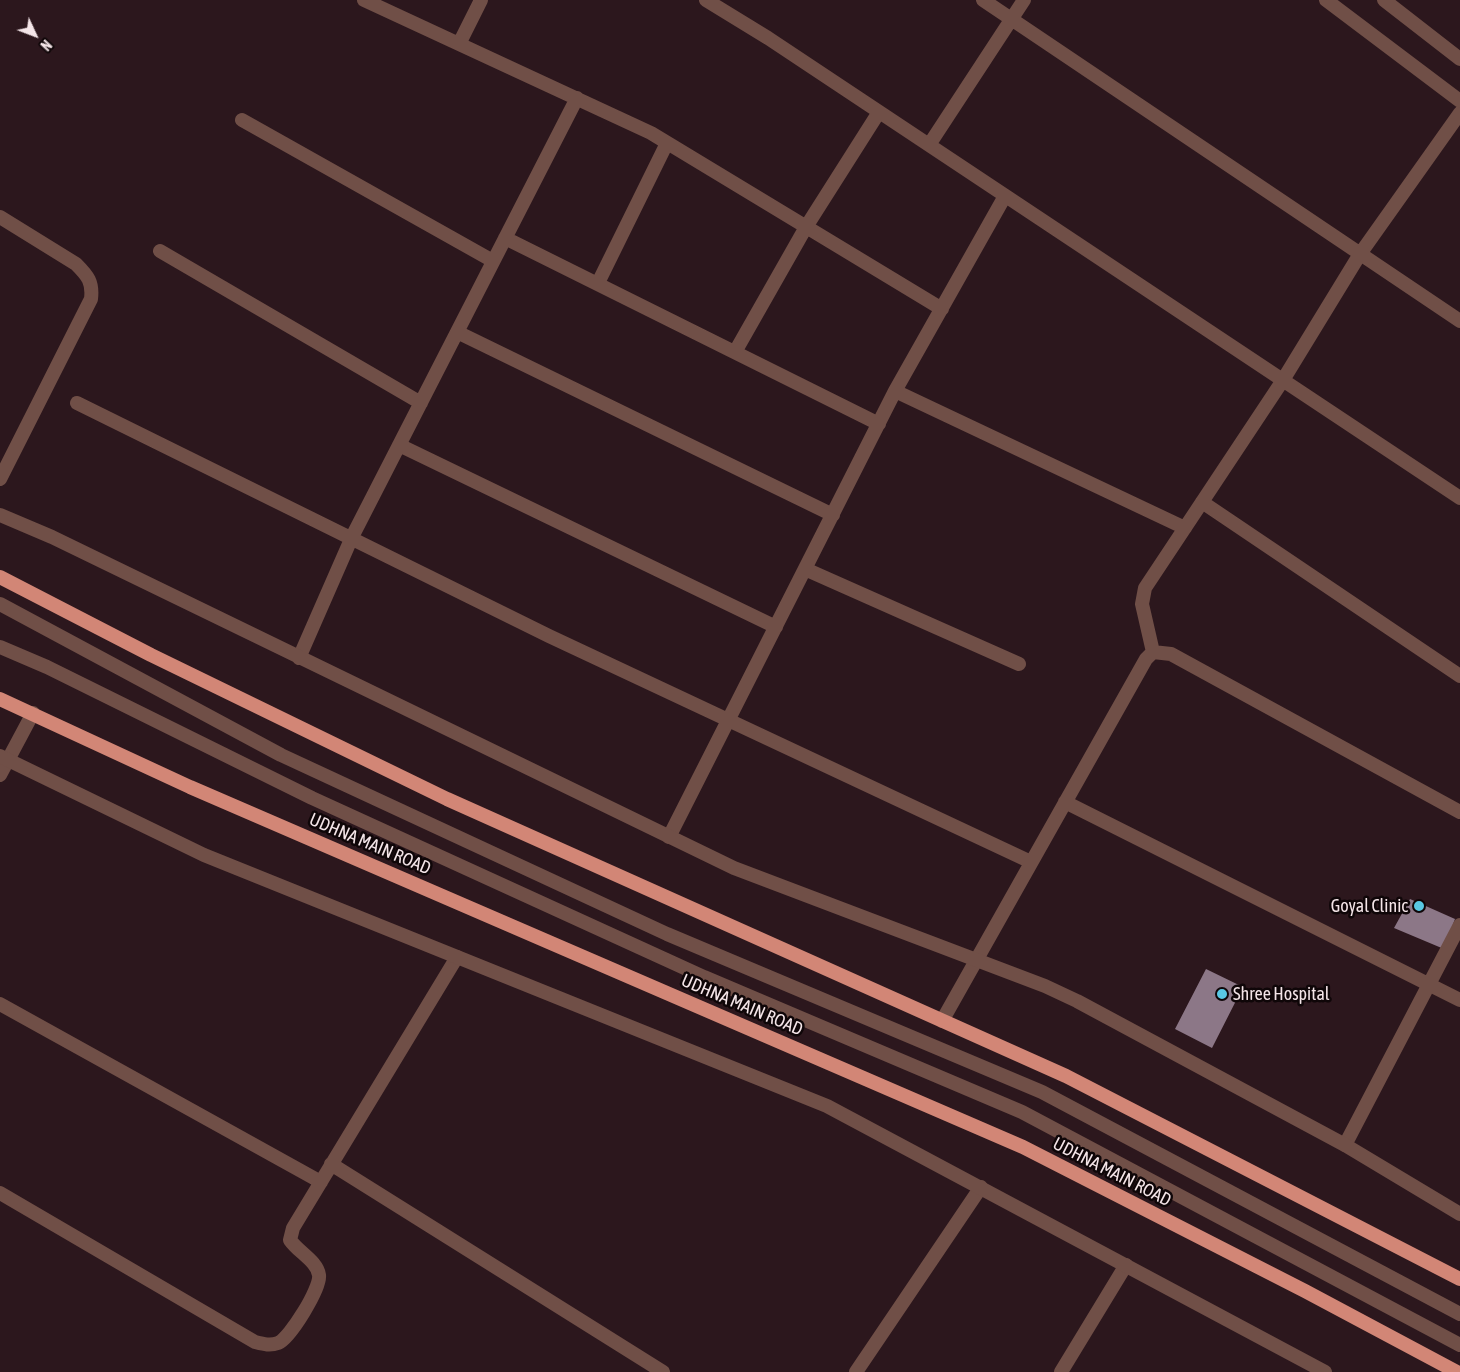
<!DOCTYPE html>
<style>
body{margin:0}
#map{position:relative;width:1460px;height:1372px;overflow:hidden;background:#2c171d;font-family:"Asap Condensed",sans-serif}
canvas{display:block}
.north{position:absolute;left:10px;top:10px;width:50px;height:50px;-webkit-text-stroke:4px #0f0608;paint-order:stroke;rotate:133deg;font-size:14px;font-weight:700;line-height:20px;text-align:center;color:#f4e5e8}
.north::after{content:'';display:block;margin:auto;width:18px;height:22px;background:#f4e5e8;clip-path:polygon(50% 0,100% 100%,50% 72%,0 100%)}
</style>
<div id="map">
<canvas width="1460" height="1372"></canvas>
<div class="north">N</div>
</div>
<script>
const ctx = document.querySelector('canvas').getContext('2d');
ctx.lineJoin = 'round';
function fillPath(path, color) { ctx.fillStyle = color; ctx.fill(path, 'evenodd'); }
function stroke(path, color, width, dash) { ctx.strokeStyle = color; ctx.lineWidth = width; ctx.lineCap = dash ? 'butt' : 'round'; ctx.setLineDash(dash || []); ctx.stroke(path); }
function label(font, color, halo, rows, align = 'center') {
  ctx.font = font + ' "Asap Condensed",sans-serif'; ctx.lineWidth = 5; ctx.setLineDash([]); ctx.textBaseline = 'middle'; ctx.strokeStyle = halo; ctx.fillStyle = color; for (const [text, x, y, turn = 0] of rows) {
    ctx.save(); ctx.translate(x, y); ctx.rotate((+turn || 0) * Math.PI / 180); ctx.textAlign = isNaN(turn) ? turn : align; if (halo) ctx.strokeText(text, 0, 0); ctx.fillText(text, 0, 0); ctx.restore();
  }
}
fillPath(new Path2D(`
 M1410,899L1455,919L1444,949L1394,928Z
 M1206,969L1243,987L1212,1048L1175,1029Z`), '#8c7787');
stroke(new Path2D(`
 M0,217L76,264C88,276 93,282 91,299L0,479
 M0,604L281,755L667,934L1042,1092L1460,1314
 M0,647L47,667L312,798L704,977L1022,1112L1460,1345
 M0,1004L321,1182
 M331,1164L663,1372
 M0,1193L255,1342C263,1344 270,1346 278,1343C290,1338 321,1288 319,1275C317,1261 298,1252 290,1240L293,1228L457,957
 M856,1372L981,1187
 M1061,1372L1126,1265`), '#704f47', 14);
stroke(new Path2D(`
 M364,0L651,133L942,309
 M706,0L768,38L1460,498
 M983,0L1460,321
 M459,44L481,0
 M242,120L493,261
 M929,145L1024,0
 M505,238L879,424
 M160,251L421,403
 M598,283L667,143
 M457,332L833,515
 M735,352L806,227L879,112
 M895,391L1185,528
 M77,403L549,636L1031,862
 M399,445L776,627
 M1202,502L1460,676
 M805,569L1019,664
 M1153,652L1142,604L1145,588L1283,380L1360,254L1460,113
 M299,658L352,537L577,98
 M0,775L33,713
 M1065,802L1460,1000
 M669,837L895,391L1005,196
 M942,1021L1146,659L1153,652L1171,654L1460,812
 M1345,1145L1460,925`), '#704f47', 14);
stroke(new Path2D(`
 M1326,0L1460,101
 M1384,0L1460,59
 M0,515L52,537L734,868L1045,986L1077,1001L1345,1145L1460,1214
 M0,756L204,855L827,1106L1325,1372`), '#704f47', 14);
stroke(new Path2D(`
 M0,577L151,655L447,799L1066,1076L1460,1279
 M0,699L190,787L1023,1147L1305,1291L1457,1372`), '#d28676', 14);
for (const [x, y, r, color] of [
 [1419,906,6,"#59c8e4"],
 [1222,994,6,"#59c8e4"]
]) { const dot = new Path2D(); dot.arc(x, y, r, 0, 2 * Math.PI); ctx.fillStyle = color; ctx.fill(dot); stroke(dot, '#0f0608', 2); }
label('18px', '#f4e5e8', '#0f0608', [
 ["UDHNA MAIN ROAD",370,844,23],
 ["UDHNA MAIN ROAD",742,1005,23],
 ["UDHNA MAIN ROAD",1112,1172,27]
]);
label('18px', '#f4e5e8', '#0f0608', [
 ["Goyal Clinic",1408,906],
 ["Shree Hospital",1233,994,"left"]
], 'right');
</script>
